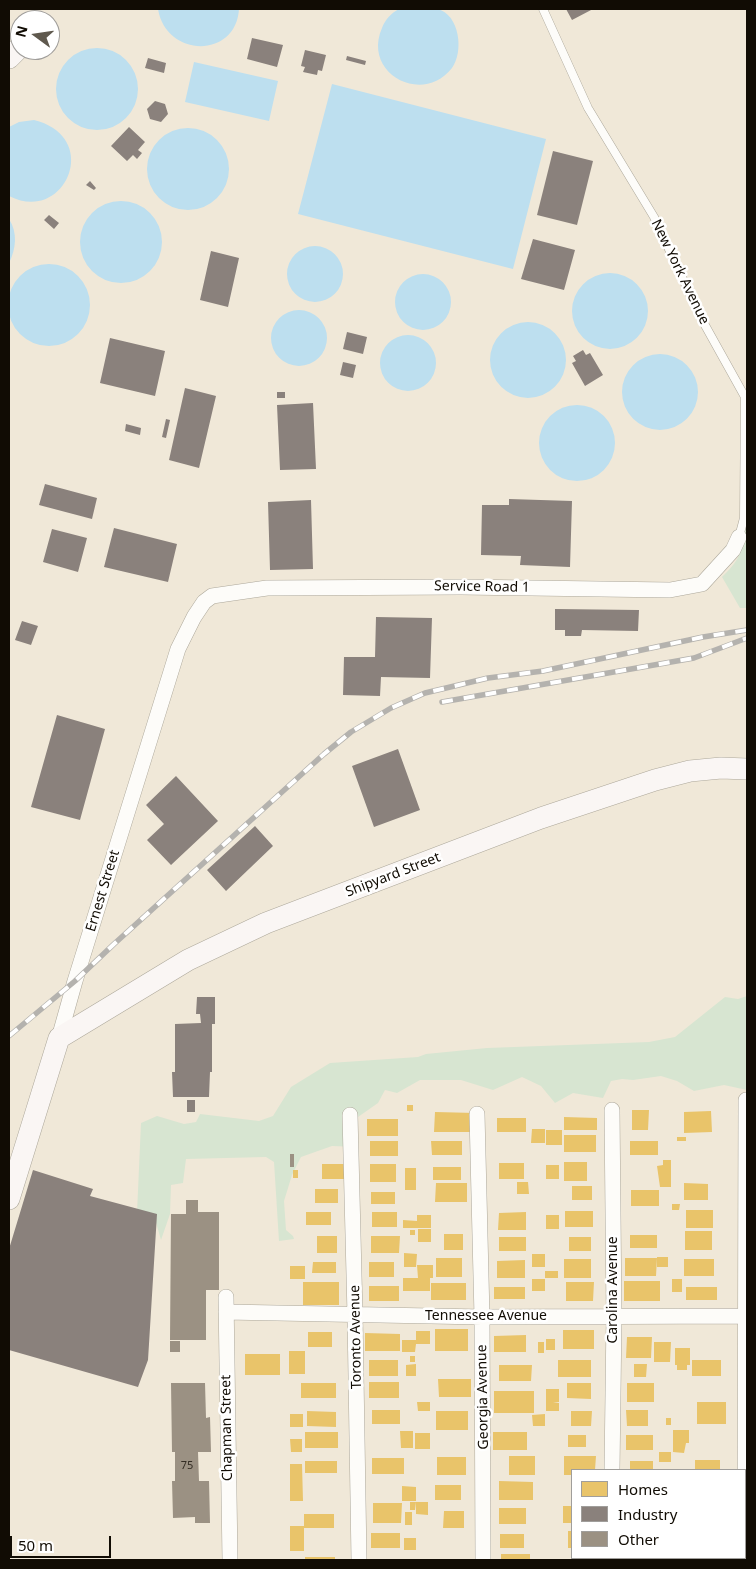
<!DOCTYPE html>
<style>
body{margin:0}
#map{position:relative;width:756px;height:1569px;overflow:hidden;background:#f0e8d8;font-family:"Noto Sans",sans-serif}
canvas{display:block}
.frame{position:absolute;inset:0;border:10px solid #110c04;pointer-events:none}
.legend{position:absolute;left:571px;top:1469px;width:175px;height:90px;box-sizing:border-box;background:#fff;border:1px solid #a09e9b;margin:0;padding:6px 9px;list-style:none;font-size:15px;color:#110c04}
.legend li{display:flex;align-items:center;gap:10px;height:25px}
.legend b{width:25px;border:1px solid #a09e9b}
.north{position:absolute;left:10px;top:10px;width:50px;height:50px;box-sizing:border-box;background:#fff;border:1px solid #a09e9b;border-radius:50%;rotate:284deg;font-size:14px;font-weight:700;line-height:20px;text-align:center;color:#110c04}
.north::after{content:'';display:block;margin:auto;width:18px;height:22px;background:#5f594e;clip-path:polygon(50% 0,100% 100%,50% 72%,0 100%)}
.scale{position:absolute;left:10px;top:1536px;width:101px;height:22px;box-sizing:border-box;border:2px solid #110c04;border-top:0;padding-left:6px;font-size:15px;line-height:18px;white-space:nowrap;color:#110c04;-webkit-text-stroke:4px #fff;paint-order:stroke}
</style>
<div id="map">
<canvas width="756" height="1569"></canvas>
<div class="frame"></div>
<ul class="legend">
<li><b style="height:14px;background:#e9c46a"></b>Homes</li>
<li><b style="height:14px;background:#8a817c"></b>Industry</li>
<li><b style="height:14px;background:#9b9183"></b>Other</li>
</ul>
<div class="north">N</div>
<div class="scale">50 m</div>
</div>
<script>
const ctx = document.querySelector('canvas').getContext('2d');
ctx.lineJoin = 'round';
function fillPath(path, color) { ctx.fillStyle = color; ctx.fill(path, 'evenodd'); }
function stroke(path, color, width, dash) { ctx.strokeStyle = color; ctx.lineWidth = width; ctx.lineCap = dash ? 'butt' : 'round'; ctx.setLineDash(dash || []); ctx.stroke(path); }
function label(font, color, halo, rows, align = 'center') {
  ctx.font = font + ' "Noto Sans",sans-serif'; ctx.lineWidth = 5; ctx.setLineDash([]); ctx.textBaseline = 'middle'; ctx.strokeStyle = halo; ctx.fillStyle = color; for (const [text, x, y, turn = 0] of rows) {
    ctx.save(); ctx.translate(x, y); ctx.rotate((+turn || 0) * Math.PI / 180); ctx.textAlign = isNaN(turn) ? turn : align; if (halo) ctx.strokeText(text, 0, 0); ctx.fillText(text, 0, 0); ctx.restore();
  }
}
fillPath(new Path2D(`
 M747,512V608H740L722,577C750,551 738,543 747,512Z
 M747,996V1090L724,1085L694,1091L677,1081L661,1076L633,1080L622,1079L611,1081L603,1098L573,1093L555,1103L541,1086L522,1077L493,1090L461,1080H420L397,1093L385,1090L378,1103L358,1117L356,1147L332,1146L301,1157L292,1175L284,1201L286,1230L293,1236L294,1239L279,1241L274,1162L266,1157L186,1159L183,1183L171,1185L170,1214L161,1240L155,1219L137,1213L141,1123L157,1116L184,1124L196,1122L200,1114L259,1121L273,1116L291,1087L330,1063L418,1057L426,1054L487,1048L649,1042L675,1037L725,997L738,999Z`), '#d7e5d1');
fillPath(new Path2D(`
 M158,9H239C236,59 166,58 158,9Z
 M399,9C411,9 426,6 437,9C460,14 464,52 452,68C422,106 362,73 382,28C385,20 391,13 399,9Z
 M56 89a41 41 0 1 1 82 0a41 41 0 1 1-82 0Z
 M194,62L278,81L269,121L185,102Z
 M332,84L546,139L513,269L298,214Z
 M34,120C103,137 65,225 9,196V127L19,122Z
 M147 169a41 41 0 1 1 82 0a41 41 0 1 1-82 0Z
 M80 242a41 41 0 1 1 82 0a41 41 0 1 1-82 0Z
 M9,219C18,233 16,249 9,263Z
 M287 274a28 28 0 1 1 56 0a28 28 0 1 1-56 0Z
 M8 305a41 41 0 1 1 82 0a41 41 0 1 1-82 0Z
 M572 311a38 38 0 1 1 76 0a38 38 0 1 1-76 0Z
 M395 302a28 28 0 1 1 56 0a28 28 0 1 1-56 0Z
 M271 338a28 28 0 1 1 56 0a28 28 0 1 1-56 0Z
 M490 360a38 38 0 1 1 76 0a38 38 0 1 1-76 0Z
 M380 363a28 28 0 1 1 56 0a28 28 0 1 1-56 0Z
 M622 392a38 38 0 1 1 76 0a38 38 0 1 1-76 0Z
 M539 443a38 38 0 1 1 76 0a38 38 0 1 1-76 0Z`), '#bddfef');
fillPath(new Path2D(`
 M407,1105H413V1111H407Z
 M632,1110H649L648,1130H632Z
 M711,1111L712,1132L684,1133V1112Z
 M435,1112L476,1113V1132H434Z
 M564,1117L597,1118V1130H564Z
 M497,1118H526V1132H497Z
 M367,1119H398V1136H367Z
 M532,1129H545V1143H531Z
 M546,1130H562V1145H546Z
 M564,1135H596V1152H564Z
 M677,1137H686V1141H677Z
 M370,1141H398V1156H370Z
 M431,1141H462V1155H432Z
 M630,1141H658V1155H630Z
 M663,1160H671V1187H660L657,1166L663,1165Z
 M564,1162H587V1181H564Z
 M499,1163H524V1179H499Z
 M322,1164H344L345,1179H322Z
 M370,1164H396V1182H370Z
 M546,1165H559V1179H546Z
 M433,1167H461V1180H433Z
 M405,1168H416V1190H405Z
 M293,1170H298V1178H293Z
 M517,1182H528L529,1194H517Z
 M436,1183H467V1202H435Z
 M684,1183L708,1184V1200H684Z
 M572,1186H592V1200H572Z
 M315,1189H338V1203H315Z
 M631,1190H659V1206H631Z
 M371,1192H395V1204H371Z
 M672,1204H680L679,1210H672Z
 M686,1210H713V1228H686Z
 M565,1211H593V1227H565Z
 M306,1212H331V1225H306Z
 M372,1212H397V1227H372Z
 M526,1212V1230H498L499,1213Z
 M417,1215H431V1228H403V1220L417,1221Z
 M546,1215H559V1229H546Z
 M418,1229H431V1242H418Z
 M410,1230H415V1235H410Z
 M685,1231H712V1250H685Z
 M444,1234H463V1250H444Z
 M630,1235H657V1248H630Z
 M317,1236H337V1253H317Z
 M371,1236H400L399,1253H371Z
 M499,1237H526V1251H499Z
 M569,1237H591V1251H569Z
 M404,1253L417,1254L416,1267H404Z
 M532,1254H545V1267H532Z
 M657,1257H668V1267H657Z
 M436,1258H462V1277H436Z
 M625,1258H657L656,1276H625Z
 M564,1259H591V1278H564Z
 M684,1259H714V1276H684Z
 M525,1260V1278H497V1261Z
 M313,1262H336V1273H312Z
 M369,1262H394V1277H369Z
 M417,1265H433V1278H423H430V1291H403V1278H418Z
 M290,1266H305V1279H290Z
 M545,1271H558V1278H545Z
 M532,1279H545V1291H532Z
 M672,1279H682V1292H672Z
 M624,1281H660V1301H624Z
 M303,1282H339V1305H303Z
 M566,1282H594L593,1301H566Z
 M431,1283H466V1300H431Z
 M369,1286H399V1301H369Z
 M494,1287H525V1299H494Z
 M686,1287H717V1300H686Z
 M435,1329H468V1351H435Z
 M563,1330H594V1349H563Z
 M416,1331H430V1344H416L415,1352H402V1340H416Z
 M308,1332H332V1347H308Z
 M365,1333L400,1334V1351H365Z
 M526,1335V1352H494V1336Z
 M627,1337H652L651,1358H626Z
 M546,1339H555V1350H546Z
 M538,1342H544V1353H538Z
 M654,1342H671L670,1362H654Z
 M675,1348H690V1365H687V1370H677V1365H675Z
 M289,1351H305V1374H289Z
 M245,1354H280V1375H245Z
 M410,1356H415V1362H410Z
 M369,1360H398V1376H369Z
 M558,1360H591V1377H558Z
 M692,1360H721V1376H692Z
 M416,1364V1376H406V1365Z
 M634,1364H647L646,1377H634Z
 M499,1365H532L531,1381H499Z
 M438,1379H471V1397H439Z
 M369,1382H399V1398H369Z
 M301,1383H336V1398H301Z
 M567,1383H591V1399L567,1398Z
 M627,1383H654V1402H627Z
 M546,1389H559V1402L553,1403H559V1411H546Z
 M494,1391H534V1413H494Z
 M417,1402H430V1411H418Z
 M697,1402H726V1424H697Z
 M372,1410H400V1424H372Z
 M626,1410H648V1426H627Z
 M307,1411L336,1412V1427L307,1426Z
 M436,1411H468V1430H436Z
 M571,1411H592L591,1426H571Z
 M290,1414H303V1427H290Z
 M545,1414V1426H533L532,1415Z
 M666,1418H671V1425H666Z
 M673,1430H689V1443H686L684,1453L673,1452Z
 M400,1431H413V1448H401Z
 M305,1432H338V1448H305Z
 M493,1432H527V1450H493Z
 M415,1433H430V1449H415Z
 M568,1435H586V1447H568Z
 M626,1435H653V1450H626Z
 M290,1439H302V1452H291Z
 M659,1452H671V1462H659Z
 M509,1456H535V1475H509Z
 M564,1456H596L595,1470H572V1475H564Z
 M437,1457H466V1475H437Z
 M372,1458H404V1474H372Z
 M695,1460H720V1470H695Z
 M305,1461H337V1473H305Z
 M630,1461H653V1470H630Z
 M290,1464H302L303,1501H290Z
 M499,1481L533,1482V1500H499Z
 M435,1485H461V1500H435Z
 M402,1486L416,1487V1501H402Z
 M410,1502H416L415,1510H410Z
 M416,1502H428V1515L416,1514Z
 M373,1503H402L401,1523H373Z
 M563,1506H572V1523H563Z
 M499,1508H526V1524H499Z
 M444,1511H464V1528H443Z
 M405,1512H412V1525H405Z
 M304,1514H334V1528H304V1551H290V1526H304Z
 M568,1531H572V1548H568Z
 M371,1533H400V1548H371Z
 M500,1534H524V1548H500Z
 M404,1538H416V1550H404Z
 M501,1554H530V1560H501Z
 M305,1557H335V1560H305Z
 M572,1558H596V1560H572Z
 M632,1558H661V1560H632Z
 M671,1558H718V1560H671Z`), '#e9c46a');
fillPath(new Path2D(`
 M566,9H593L572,20Z
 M252,38L283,45L277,67L247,59Z
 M305,50L326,55L322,71L318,70L317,75L303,72L305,67L301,66Z
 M347,56L366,61L365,65L346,60Z
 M148,58L166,63L164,73L145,68Z
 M155,101L165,104L168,114L161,122L150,119L147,109Z
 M129,127L145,142L138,150L142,153L137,159L133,155L127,161L111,146Z
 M553,151L593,161L577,225L537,215Z
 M90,181L96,188L94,190L86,185Z
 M49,215L59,223L54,229L44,220Z
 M533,239L575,250L564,290L521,279Z
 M211,251L239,258L228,307L200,300Z
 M347,332L367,337L363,354L343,349Z
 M110,338L165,351L155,396L100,383Z
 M583,350L586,355L590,353L603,375L585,386L572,363L576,361L573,356Z
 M343,362L356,365L353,378L340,375Z
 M185,388L216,396L199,468L169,460Z
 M277,392H285V398H277Z
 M313,403L316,469L280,470L277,405Z
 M166,419L170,420L166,438L162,437Z
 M126,424L141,428L140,435L125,431Z
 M45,484L97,498L92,519L39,505Z
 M509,499L572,501L570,567L520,565L521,556L481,555L482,505H509Z
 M311,500L313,569L270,570L268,502Z
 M114,528L177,544L168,582L104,567Z
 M52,529L87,538L78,572L43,562Z
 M555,609L639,610L638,631L582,630L581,636H565V630H555Z
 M376,617L432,618L430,678L381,677L380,696L343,695L344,657H375Z
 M22,621L38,626L31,645L15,640Z
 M57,715L105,729L80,820L31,807Z
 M398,749L420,810L374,827L352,766Z
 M176,776L218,821L171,865L147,840L164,824L146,805Z
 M255,826L273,846L226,891L207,870Z
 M197,997H215V1024H212V1072H210L209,1097H173L172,1072H175V1024L201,1023L200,1014H196Z
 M187,1100H195V1112H187Z
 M33,1170L93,1189L90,1196L157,1214L148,1360L138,1387L9,1350V1249Z`), '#8a817c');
fillPath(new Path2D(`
 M290,1154H294V1167H290Z
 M186,1200H198V1212H219V1290H206V1340H170L171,1214H186Z
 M170,1341H180V1352H170Z
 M171,1383H205L206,1418L210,1417L211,1452H198L199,1481H209L210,1523H195V1517L173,1518L172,1481H175V1452H172Z`), '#9b9183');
const lane = new Path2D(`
 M543,9L588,108L654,217L701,318L745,397L744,518L739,537`);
const street = new Path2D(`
 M59,1038L75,981L178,649L194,617L204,602L212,596L267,588L461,587L670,590L702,584L733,550L739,537
 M612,1110L614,1317L612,1470
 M477,1114L482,1317L483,1560
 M350,1115L355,1315L359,1560
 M226,1297L230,1560
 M226,1312L482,1317L746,1316
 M611,1560V1558
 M745,1560L746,1100`);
const secondary = new Path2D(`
 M9,58L20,47
 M9,1199L59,1038L188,960L266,923L541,818L655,780L690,771L721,768L747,769`);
stroke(lane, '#aca79a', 9);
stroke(street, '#aca79a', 16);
stroke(secondary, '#aca79a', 22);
stroke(lane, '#fdfcf9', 8);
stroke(street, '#fdfcf9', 15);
stroke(secondary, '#faf6f4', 21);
const rail = new Path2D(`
 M442,702L694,658L747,638
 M9,1036L75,981L114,944L324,754L351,732L391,708L425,693L488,678L543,671L703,637L747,630`);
stroke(rail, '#b4b2ae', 5.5);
stroke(rail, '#fff', 4, [11]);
label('11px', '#342d24', null, [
 ["75",187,1466]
]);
label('14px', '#110c04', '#fff', [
 ["New York Avenue",680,272,64],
 ["Service Road 1",482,587,1],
 ["Shipyard Street",393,875,-21],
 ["Ernest Street",103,891,-73],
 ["Carolina Avenue",613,1290,-90],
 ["Tennessee Avenue",486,1316],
 ["Toronto Avenue",356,1337,-91],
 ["Georgia Avenue",483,1397,-91],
 ["Chapman Street",227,1428,-91]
]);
</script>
